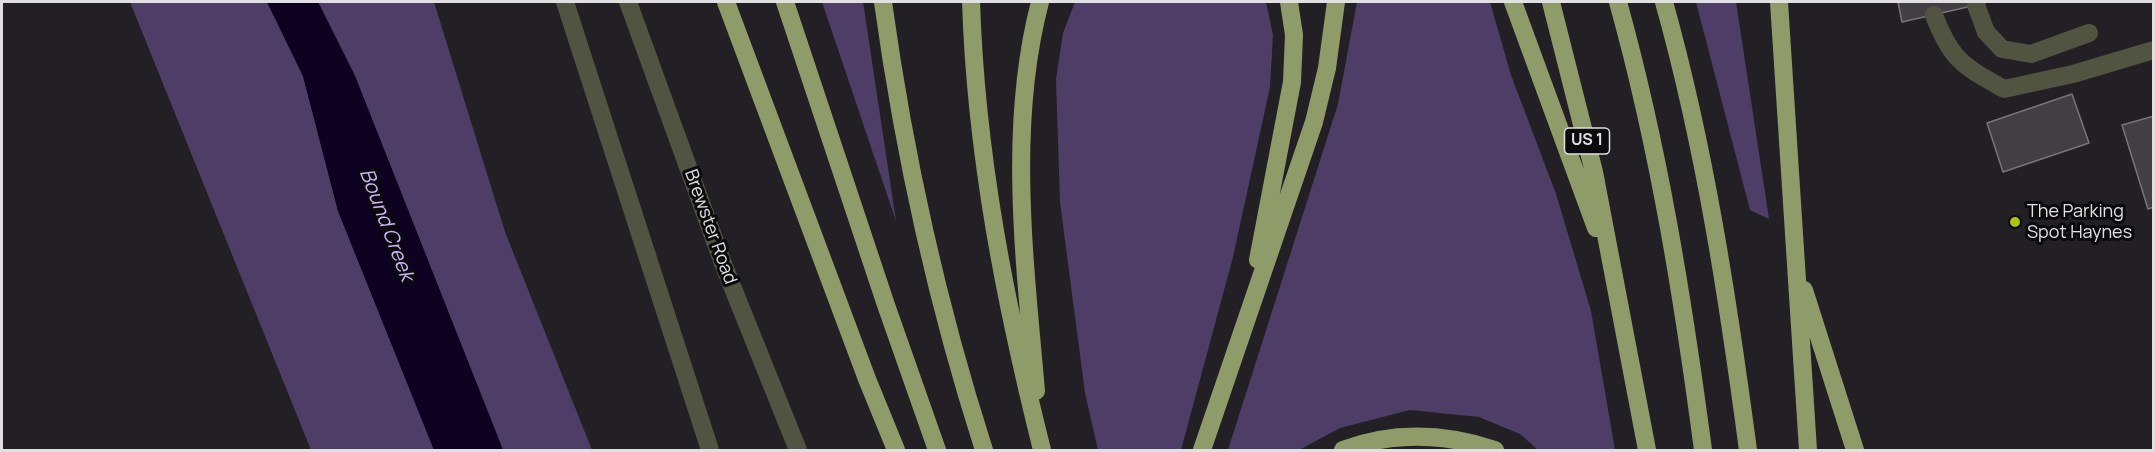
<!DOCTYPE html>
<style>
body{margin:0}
#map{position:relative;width:2155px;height:452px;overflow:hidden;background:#222025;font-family:Manrope,sans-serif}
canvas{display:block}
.frame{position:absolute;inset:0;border:3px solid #e0dfe2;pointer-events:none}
</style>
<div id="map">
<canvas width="2155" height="452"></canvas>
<div class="frame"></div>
</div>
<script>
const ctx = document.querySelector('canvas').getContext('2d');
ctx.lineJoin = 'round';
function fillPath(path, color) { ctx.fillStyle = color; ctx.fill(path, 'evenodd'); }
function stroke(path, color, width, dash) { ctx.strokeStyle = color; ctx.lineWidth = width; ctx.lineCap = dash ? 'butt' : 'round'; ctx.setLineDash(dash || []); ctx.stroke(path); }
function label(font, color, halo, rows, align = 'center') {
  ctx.font = font + ' Manrope,sans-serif'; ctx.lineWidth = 6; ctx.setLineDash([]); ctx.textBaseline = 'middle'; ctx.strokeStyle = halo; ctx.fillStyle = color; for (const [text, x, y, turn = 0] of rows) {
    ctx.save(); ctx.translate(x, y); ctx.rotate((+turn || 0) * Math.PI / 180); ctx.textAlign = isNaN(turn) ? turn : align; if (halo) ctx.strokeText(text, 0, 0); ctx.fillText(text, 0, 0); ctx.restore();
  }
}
fillPath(new Path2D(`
 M130,2H267L303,76L338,211L434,450H311Z
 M318,2H434L505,232L592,450H503L355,76Z
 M822,2H863L896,221Z
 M1075,2H1266L1273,35L1270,87L1233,257L1181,450H1098L1085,393L1060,202L1056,79L1063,33Z
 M1357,2H1490L1511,75L1556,194L1591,311L1615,450H1538L1520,434L1479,417L1410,410L1340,428L1299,450H1228L1338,104Z
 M1696,2H1736L1769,219L1750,210Z`), '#4e3e67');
fillPath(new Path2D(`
 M267,2H318L355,76L503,450H434L338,211L303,76Z`), '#0e0020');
const building = new Path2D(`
 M1898,2H1985V3L1902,22Z
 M2072,94L2089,143L2003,172L1987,123Z
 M2154,116V207L2148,209L2122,125Z`);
fillPath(building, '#413f44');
stroke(building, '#76757a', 1.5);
stroke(new Path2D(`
 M565,2L710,450
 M628,2L724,266L798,450
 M1976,5L1986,32L2002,49L2031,54L2089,33
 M1934,15C1951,60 1963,66 2004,89L2073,74L2154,50`), '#505440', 18);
stroke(new Path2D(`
 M726,2L867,379L896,450
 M785,2L886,305L937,450
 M883,2C904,154 937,304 984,450
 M971,2C976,155 1005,302 1042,450
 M1513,2L1596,228
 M1551,2L1594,172L1647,450
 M1618,2C1659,149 1683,299 1703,450
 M1664,2C1705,148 1728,300 1748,450
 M1779,2L1808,450
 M1258,260L1292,82L1294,35L1289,2
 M1804,290L1855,450
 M1036,391C1025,263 1007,128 1040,2
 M1202,450L1314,122L1327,68L1336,2
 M1343,450C1394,431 1444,433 1495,450`), '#8f9b68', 18);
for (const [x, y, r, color] of [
 [2015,222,6,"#adc60d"]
]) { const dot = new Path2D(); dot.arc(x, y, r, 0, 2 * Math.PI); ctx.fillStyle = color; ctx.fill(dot); stroke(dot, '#0b0a0c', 2); }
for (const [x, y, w] of [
 [1587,141,45]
]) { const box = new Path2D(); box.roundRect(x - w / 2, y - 13, w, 26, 4.5); ctx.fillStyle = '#0b0a0c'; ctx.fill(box); stroke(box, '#e0dfe2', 1.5); }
label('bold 16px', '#e0dfe2', null, [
 ["US 1",1587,141]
]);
label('18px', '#e0dfe2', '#0b0a0c', [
 ["The Parking",2027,212],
 ["Spot Haynes",2027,233]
], 'left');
label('18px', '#e0dfe2', '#0b0a0c', [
 ["Brewster Road",710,227,70]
]);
label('italic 20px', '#cfb4fb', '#0b0a0c', [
 ["Bound Creek",386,225,69]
]);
</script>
